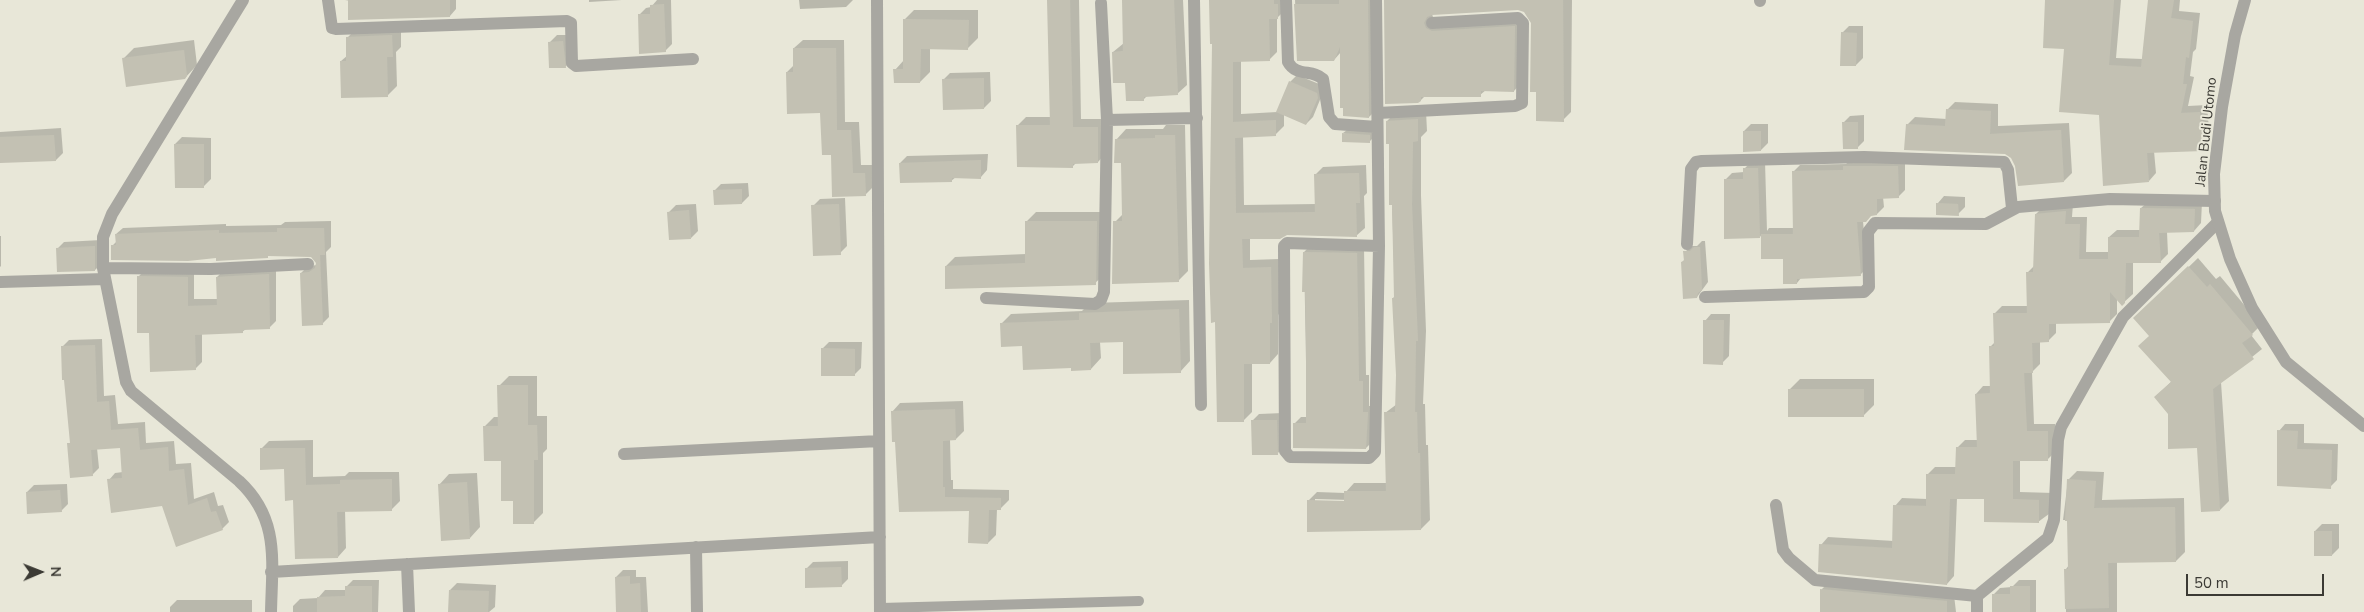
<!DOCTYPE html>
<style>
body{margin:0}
#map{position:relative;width:2364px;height:612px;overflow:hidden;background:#e8e7d8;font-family:"Nunito Sans",sans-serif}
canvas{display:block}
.north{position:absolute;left:15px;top:547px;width:50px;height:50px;-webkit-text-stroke:4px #e8e7d8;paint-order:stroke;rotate:89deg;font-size:14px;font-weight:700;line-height:20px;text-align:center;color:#3b3a34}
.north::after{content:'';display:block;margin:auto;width:18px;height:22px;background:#3b3a34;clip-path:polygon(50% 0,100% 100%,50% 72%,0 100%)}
.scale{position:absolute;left:2186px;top:574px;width:138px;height:22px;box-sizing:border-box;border:2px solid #3b3a34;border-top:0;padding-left:6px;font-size:15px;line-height:18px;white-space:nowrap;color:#3b3a34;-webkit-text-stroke:4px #e8e7d8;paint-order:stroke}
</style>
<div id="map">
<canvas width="2364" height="612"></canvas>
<div class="north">N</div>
<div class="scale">50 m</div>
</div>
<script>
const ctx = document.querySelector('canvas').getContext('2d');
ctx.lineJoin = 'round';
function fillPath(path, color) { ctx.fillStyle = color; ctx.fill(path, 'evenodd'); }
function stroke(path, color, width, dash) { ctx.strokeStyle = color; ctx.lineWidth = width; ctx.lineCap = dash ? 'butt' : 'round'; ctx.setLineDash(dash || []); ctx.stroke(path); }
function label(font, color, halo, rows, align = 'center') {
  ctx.font = font + ' "Nunito Sans",sans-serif'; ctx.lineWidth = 4; ctx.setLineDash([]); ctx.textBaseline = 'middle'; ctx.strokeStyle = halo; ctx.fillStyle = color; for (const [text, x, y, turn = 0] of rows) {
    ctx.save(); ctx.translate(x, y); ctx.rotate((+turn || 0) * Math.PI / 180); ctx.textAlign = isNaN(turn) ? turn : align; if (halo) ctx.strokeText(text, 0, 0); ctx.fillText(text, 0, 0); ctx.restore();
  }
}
fillPath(new Path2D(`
 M345,0H456V9L450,16Z
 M589,0H622L589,2Z
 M657,0H671L672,44L665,51L639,15L646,8L651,7Z
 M799,0H853L846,7L800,9Z
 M1048,0H1079L1081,119H1106V153L1098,162H1077L1072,167L1017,126L1026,117H1051Z
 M1123,0H1183L1187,85L1177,94L1147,96L1143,100L1126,82L1113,52L1124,43Z
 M1212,0H1287L1286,9L1277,18V52L1269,60H1241V114L1277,112L1290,82L1297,75L1324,86V90L1313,117L1306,124L1284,114V126L1276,134L1243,136L1244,205L1316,204L1315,175L1323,167L1366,165L1367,193L1364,196L1365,228L1356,236L1287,234L1250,238V260L1279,259L1280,313L1278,315V354L1270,363H1252V412L1243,421Z
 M1295,0H1376L1377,109L1369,117L1341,52L1334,60H1298Z
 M1385,0H1572L1571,112L1563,120L1532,22L1525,11L1518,9L1432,14L1434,20L1523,19L1522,82L1514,91L1486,90L1480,95L1425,96L1421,100Z
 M2047,0H2121L2116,58L2143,59L2150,0H2180L2179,11L2200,13L2196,49L2193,52L2190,76L2194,77L2188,106L2207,105L2210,142L2203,150L2154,151L2156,173L2149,181L2100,114L2065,48Z
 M914,10H978V38L968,48H930V72L920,82L895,70L904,60V20Z
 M1849,26H1863V58L1856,65L1842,33Z
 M401,27V47L396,52L397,86L388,95L341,61L348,55V37L357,28Z
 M557,35H570L572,60L565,67L550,42Z
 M194,40L197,65L185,78L123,59L134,48Z
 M803,40H844L845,122H859L861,165H873L874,186L865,195L832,154L822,112L787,72L794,65V48Z
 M990,72L991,101L984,108L944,79L950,73Z
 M1955,102L1998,104V126L2069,123L2072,173L2064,181L2016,166L2012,157L2005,153L1907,125L1915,117L1947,119V110Z
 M1426,111L1427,131L1421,137V195L1426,331L1423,404H1425L1426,445H1428L1430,520L1421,529L1308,501L1317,492L1345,493L1354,483H1387L1385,413L1397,404L1398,375L1393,298L1395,296L1390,143L1387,121L1396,112ZM1315,499L1350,500V502H1315Z
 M1864,115V141L1857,148L1843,123L1850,116Z
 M1751,124H1768V143L1761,150L1744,131Z
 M1166,125H1185L1188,271L1178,281L1115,222L1123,214L1122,162L1116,140L1126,129H1163Z
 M61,128L63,153L56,160L0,162V132Z
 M1347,130L1372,132V139L1369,142L1343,133Z
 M182,137L211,138V179L204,186L175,144Z
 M988,154L987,170L981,177H956L951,181L900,163L907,156Z
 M1851,159L1905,160V190L1898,197H1883L1884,207L1877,214L1871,215L1863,221L1867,268L1860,275L1801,278L1797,283L1784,257L1762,234L1760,237L1725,180L1732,173L1744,172V169L1751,162L1765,161L1767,231L1769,228H1794L1793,172L1800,165L1846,164Z
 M748,183L749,196L742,203L714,191L721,184Z
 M1944,196L1965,197V207L1958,214H1937L1938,203Z
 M845,198L847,246L840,253L813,206L820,199Z
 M2149,201L2202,202L2201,223L2194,231L2167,232L2168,254L2160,262H2133V294L2122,304L2117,298V314L2109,322H2056V333L2048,341H2040V364L2032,372L2034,424H2055V452L2047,460L2020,459V492L2054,493L2053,511L2038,522L1985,497L1957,498L1954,576L1947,584L1821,545L1828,537L1894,541L1895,506L1902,498L1927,499V475L1935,467H1957V448L1965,440H1978L1976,394L1983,386H1991L1990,347L1995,342V313L2002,306H2028L2027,273L2034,266L2036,214L2044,206L2073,204L2072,217H2087L2086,252H2109V237L2117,230H2140L2141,208Z
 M696,204L698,231L691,238L669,212L676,205Z
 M1036,212H1106L1105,274L1095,283L946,266L955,257L1026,254V222Z
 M331,221V247L326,252L329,317L322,324L301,273L308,266L318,265L316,258L308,255L217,257L112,246L117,241L116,234L123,228L226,224V226L281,225L285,222Z
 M1,236V266L0,267V236Z
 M101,240L102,263L95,270L57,249L64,242Z
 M1702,241H1705L1708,282L1697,297L1682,262L1685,259V252L1691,246H1697Z
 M1311,245L1364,247L1366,375H1369V406H1374L1373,441L1366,448L1294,424L1301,417H1307L1304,252Z
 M2198,258L2216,279L2220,276L2261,325L2251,335L2262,349L2221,382L2229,501L2220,510L2198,447L2155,397L2172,381L2150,336L2144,310Z
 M276,268V321L269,328L246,329L242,332L202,334V362L195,369L150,332L138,277L145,270H194V299H218L217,277L224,270Z
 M1189,300L1190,361L1180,372L1124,341L1100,342L1101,358L1091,369L1072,366L1023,345L1001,324L1011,314L1082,311L1090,303Z
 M1711,314H1730L1729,356L1722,363L1705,321Z
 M102,339L104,396L115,395L118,424L145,422L146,443L174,441L176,464L191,463L194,499L214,492L218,506L223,505L229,522L222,529L109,480L115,473L123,472L121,447L97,448L99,468L92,475L69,444L71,441L62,347L69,340Z
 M829,342H862L861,368L854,375L822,349Z
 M509,376H537V416H547V449L543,453V513L534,522L514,499L502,460L484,427L494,417H499V386Z
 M1800,379H1874V405L1863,416L1789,390Z
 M963,401L964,431L956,439H950L951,480H953V489L1009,490V500L1000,509H997L996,535L988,543L970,509L900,511L896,441L892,412L900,403Z
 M1283,413L1284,446L1278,453L1252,421L1259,414Z
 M2285,424H2304V443L2338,444L2337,480L2330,487L2279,431Z
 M313,440V477L345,476L349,472H399L400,501L391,510H345L346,548L338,557L294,499L286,468L261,449L269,441Z
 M2077,471L2104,472L2102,500L2184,498L2185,552L2176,561L2117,562V612H2066V569L2069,565L2068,520H2063L2068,480Z
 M477,473L480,527L470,538L439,485L449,474Z
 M67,484L68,504L61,511L27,492L34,485Z
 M2322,524H2339V548L2332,555L2315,531Z
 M848,561V579L841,586L806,569L813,562Z
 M623,570H636V577H646L648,612H617L616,577Z
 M353,580H379L378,612H293V606L300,599L318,598L325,590H346V587Z
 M2019,580H2036V612H1993V595L2000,588L2012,587Z
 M1829,582L1954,595L1956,612H1822V589Z
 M457,583L496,585L495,607L489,612H449L450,590Z
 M177,600H252V612H170V607Z`), '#0003');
fillPath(new Path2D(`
 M348,0H450V17L348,20Z
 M1047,0H1070L1073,127H1098V163L1073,164V168L1017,167L1016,125H1050Z
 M1122,0H1174L1178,95L1144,97V101H1126L1125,83H1113L1112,52L1123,51Z
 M1209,0H1274V4H1278V19H1269L1270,61L1233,62V122L1276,120V136L1235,138L1236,213L1315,212L1314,174L1359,173L1360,203H1356L1357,237L1287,235L1280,239H1242L1243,268L1271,267L1272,323H1270V364H1244V422H1217L1215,322L1211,323L1209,263L1212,44H1210Z
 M1339,0H1368L1369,118L1343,116V108H1340V47L1334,61H1297L1294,4H1339Z
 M1384,0H1563L1564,122L1536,121V92H1530L1531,23L1524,12L1518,10L1432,15L1427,17L1424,23L1426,28L1432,31L1515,26L1514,92L1481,91V97H1421V101L1418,103L1385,104Z
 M2045,0H2114L2109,65L2141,67L2148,0H2174L2171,18L2193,21L2189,58L2186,57L2183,84H2187L2181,113L2200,112L2203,151L2147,153L2149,182L2103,186L2099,115L2059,112L2064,49L2043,48Z
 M664,4L666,52L639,54L638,14H650V5Z
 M903,19L969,20L968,50L921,49L920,83H894L893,69H903Z
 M1841,32L1857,33L1856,66H1840Z
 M392,35L393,57H387L388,97L341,98L340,61H346V37Z
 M563,41L566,68H549L548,42Z
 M793,48H836L837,130H851L853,173H865L866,196L832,197L831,155H822L820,113L787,114L786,72H793Z
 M184,50L187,76L185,79L126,87L122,58Z
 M984,78V109L943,110L942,79Z
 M1289,81L1317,93L1318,98L1306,125L1276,112Z
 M1946,109L1991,111L1990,134L2061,130L2064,182L2018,186L2015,166L2011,158L2005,154L1904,150L1906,124L1945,126Z
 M1418,119V141L1413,142L1412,205L1418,341H1416L1415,412H1417L1418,453H1420L1421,530L1307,532V500L1344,501V491H1386L1384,412H1395L1396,375L1392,298H1394L1392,205H1389V144H1386V121Z
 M1842,122H1858V149H1843Z
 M1743,131H1761V151L1743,152Z
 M1342,133L1370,135V143L1342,142Z
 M54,135L56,161L0,163V137Z
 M1155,135H1175L1179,282L1112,284L1113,221H1122V217L1121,163H1114L1115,139L1155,138Z
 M174,144H204V188H175Z
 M981,160V179L952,178V182L900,183L899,163Z
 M1843,166H1898L1899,198L1877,199V215L1871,216L1866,222H1857L1861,276L1797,279V284H1783V259H1761V234H1793L1792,171L1843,170Z
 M1743,168H1758L1760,238L1724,239V179H1743Z
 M742,189V204L714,205L713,190Z
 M1936,203L1958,204L1959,216L1936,215Z
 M839,204L841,255L813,256L811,205Z
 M2140,208L2195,209L2194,232L2159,233L2161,263H2126L2125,303L2122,306L2110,292V323L2049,324V342L2032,343L2033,373H2024L2027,431H2048V461H2013V499L2039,500V523L1984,522V499H1950L1947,585L1818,572L1819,544L1892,548L1893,505L1926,506V474H1955L1956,447H1977L1975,394L1990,393L1989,346H1994L1993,313H2027L2026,272H2033L2035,214L2066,211L2065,224H2080L2079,259H2108V237H2139Z
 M689,210L691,239L669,240L667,212Z
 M1025,221H1097L1096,285L945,289V266L1025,263Z
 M277,228H324L325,255H320L323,325L302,326L300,273L309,272L315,268L316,263L311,257L268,256V258L216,261V258L188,261L111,260V245H116L115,234L219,230V233L277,232Z
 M95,246V271L57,272L56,248Z
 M1694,247H1700L1702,290L1698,293L1697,298L1683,299L1681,262L1684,261L1683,251H1690Z
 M1303,252L1357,253L1359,381H1363V412H1368L1366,449L1293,448V423H1306V342L1305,292H1302Z
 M2188,266L2207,287L2210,284L2253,335L2242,343L2254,359L2213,389L2220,511L2201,512L2197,448L2168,449V414L2154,397L2171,382L2138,346L2149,336L2133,318Z
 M269,274L270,329L243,330V333L195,335L196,370L150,372L149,333H137V276L188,277V306L217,305L216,277Z
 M1179,309L1181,373L1123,374V342L1090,343L1091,370L1071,371V368L1023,370L1022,346L1001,347L1000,323L1079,320V313Z
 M1703,320H1724L1723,365L1703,364Z
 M95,345L97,402L109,401L111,430L138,428L140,450L168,447L169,471L184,469L188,505L207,498L211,512L216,511L223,530L176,547L162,506L111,513L107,479L122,478L120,448L91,450L93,476L70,478L67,443H70L64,380H62L61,346Z
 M821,348L855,349V376H821Z
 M497,385H528V425H537L538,460H534V524H513V501H501V461H484L483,426H498Z
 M1788,389H1864V417H1788Z
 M955,409L956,440L943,441V487H945V497L1001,498V510H989L988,544L968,543L969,511L899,512L895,442H892L891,411Z
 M1251,420H1277L1278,455H1252Z
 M2277,430L2298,431L2297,449L2332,450L2331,489L2277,486Z
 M260,448H305L306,485L340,484V480L392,479V511L337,512L338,558L295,559L293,500L285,501L284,469L260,470Z
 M2067,479L2096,481L2094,508L2175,507L2176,562L2108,563L2109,608L2065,609L2064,569H2068L2067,521H2065Z
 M467,482L470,539L441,541L438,484Z
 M60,490L62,512L27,514L26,492Z
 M2314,531H2332V556H2314Z
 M841,567L842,587L805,588V568Z
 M630,576V584L640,583L641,612H616L615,577Z
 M345,586H372V612H317V597L345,596Z
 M2010,586H2030V612H1992V594H2010Z
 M1820,589L1947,601V612H1820Z
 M449,590L489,591L488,612H448Z`), '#c3c1b3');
stroke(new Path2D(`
 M881,608L1139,601`), '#a8a7a1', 10);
stroke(new Path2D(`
 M243,0L112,214L103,237V268L126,382L131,391L239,481C280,519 272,561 271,612
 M328,0L332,28L336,29L567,21L571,23L572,63L576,66L693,59
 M877,0L880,612
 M1194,0L1201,405
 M1286,0L1288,62C1296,77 1313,69 1323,79L1329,117L1335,124L1377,127
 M1376,0L1379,246L1375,452L1369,458L1290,457L1285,451L1284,246L1287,243L1379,246
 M1760,0V1
 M1378,113L1515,106L1522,103L1523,23L1518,18L1432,23
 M1107,120L1197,118
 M1687,244L1691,169L1696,162L1702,161L1864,157L2004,162L2008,170L2012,208
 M103,268L211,269L308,264
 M0,282L105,279
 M1705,297L1864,292L1869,287L1868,232L1875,223L1986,224L2018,207L2110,199L2215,201
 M986,298L1095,304L1101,300L1104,292L1107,120L1101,3
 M624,454L879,441
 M1776,505L1783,550L1789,558L1815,580L1977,596
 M696,547L697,612
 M407,564L409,612
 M271,572L880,537
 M1977,612V596L2048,538L2054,520L2058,440L2061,427L2123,317L2218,222`), '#a8a7a1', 12);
stroke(new Path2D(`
 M2245,0L2235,35L2222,107L2214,174L2215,211L2230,259L2252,308L2286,362L2364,426`), '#a8a7a1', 12);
label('14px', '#3b3a34', '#e8e7d8', [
 ["Jalan Budi Utomo",2207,132,-84]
]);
</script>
